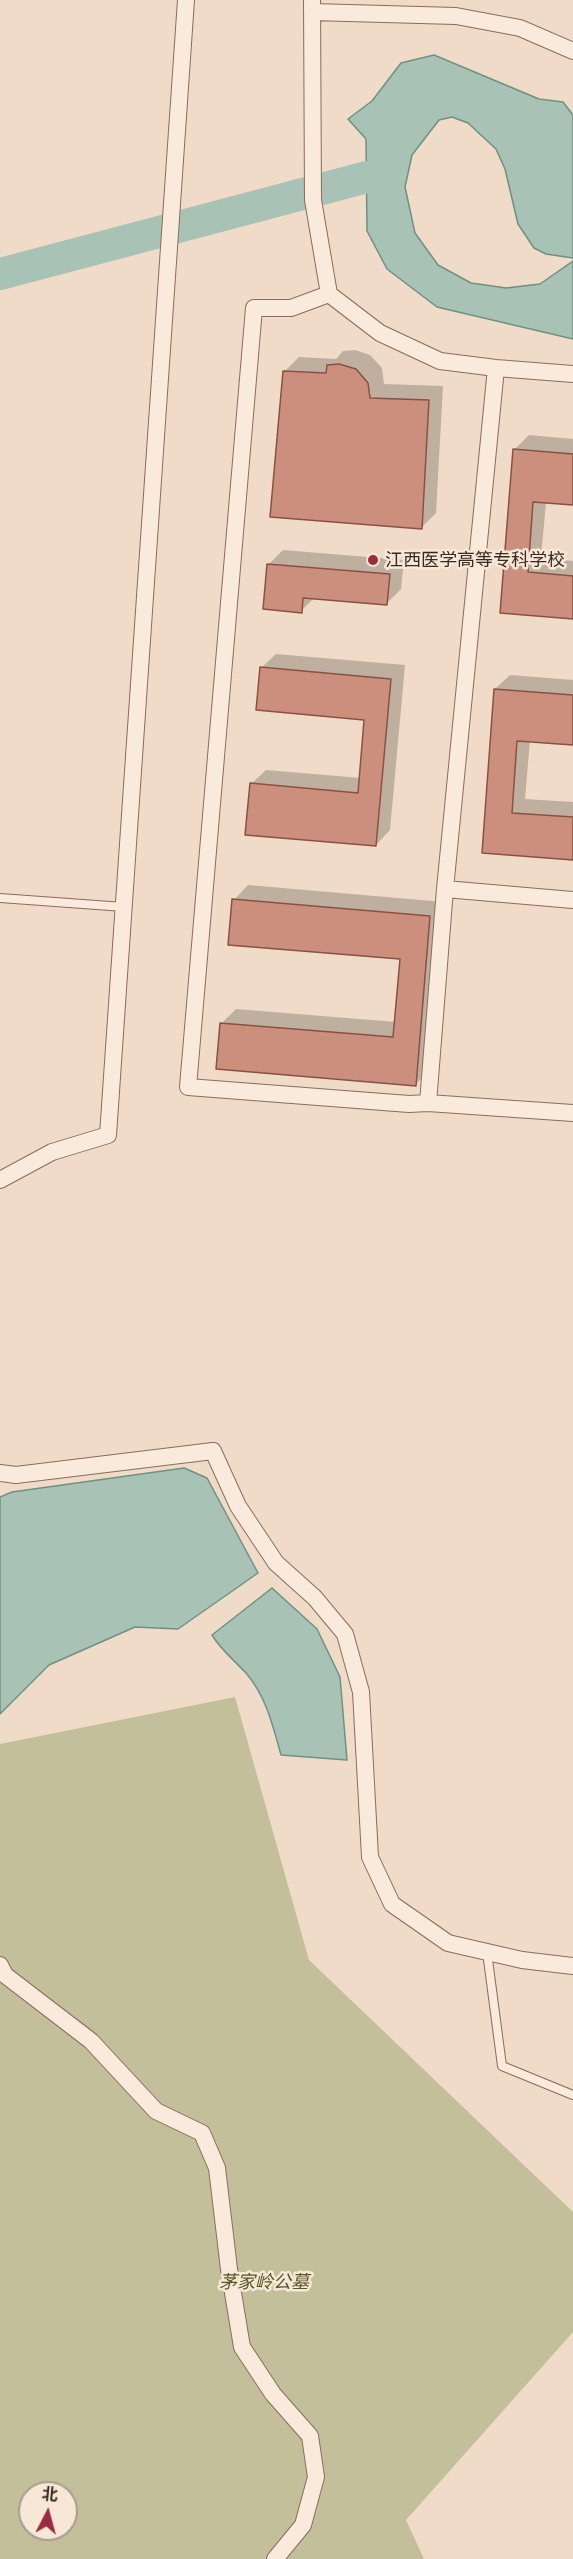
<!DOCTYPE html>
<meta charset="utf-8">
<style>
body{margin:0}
#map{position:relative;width:573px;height:2559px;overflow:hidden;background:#efdbc7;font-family:"Crimson Pro","Noto Sans SC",serif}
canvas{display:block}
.north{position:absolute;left:18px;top:2481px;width:60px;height:60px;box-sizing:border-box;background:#f6e7d7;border:2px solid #ab9b8e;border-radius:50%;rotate:6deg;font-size:16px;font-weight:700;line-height:24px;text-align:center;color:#3b2820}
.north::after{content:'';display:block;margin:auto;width:21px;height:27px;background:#9a2c42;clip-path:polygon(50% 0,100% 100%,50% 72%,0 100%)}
</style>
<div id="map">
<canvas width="573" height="2559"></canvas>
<div class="north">北</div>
</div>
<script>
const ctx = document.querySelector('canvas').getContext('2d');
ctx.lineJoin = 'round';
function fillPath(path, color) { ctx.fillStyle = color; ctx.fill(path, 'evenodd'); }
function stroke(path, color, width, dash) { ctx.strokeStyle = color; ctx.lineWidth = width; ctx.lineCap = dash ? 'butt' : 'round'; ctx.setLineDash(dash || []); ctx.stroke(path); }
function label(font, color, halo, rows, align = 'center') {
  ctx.font = font + ' "Crimson Pro","Noto Sans SC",serif'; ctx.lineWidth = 5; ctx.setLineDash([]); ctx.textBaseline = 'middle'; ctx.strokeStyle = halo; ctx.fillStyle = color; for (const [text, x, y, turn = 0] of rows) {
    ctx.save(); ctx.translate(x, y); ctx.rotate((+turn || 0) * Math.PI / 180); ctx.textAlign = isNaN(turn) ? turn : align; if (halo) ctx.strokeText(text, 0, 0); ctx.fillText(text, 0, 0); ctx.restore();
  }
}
fillPath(new Path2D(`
 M235,1697L309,1960L573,2212V2332L406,2520L424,2559H0V1744ZM30,2493H66V2529H30Z`), '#c2bf9a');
const water = new Path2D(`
 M434,55L539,99L563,102L573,115V258L546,254L534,248L518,224L505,169L496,149L468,123L452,117L439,120L412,155L405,187L415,233L438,265L471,283L506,288L540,284L573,261V339L437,307L387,269L367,231L366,139L348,119L372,101L401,63Z
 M184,1468L207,1478L258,1573L178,1629L135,1627L49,1665L0,1714V1497L12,1492Z
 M272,1588L317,1629L340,1677L347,1760L281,1755C273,1726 266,1696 246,1673C234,1660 221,1650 212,1635Z`);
fillPath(water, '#a8c2b6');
stroke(water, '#6f9182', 1.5);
fillPath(new Path2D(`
 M355,350L370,355L382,368L384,384L443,386L436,513L421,528L285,371L299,357L336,359L343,351Z
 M529,435L573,439V504L546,502L541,558L573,561V617L502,612L514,450Z
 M283,550L404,560L401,589L387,603L315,597L301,611L268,565Z
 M276,654L405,665L390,830L376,845L251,784L266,770L361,778L366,718L261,668Z
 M510,675L573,680V743L530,740L525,799L573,802V859L483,852L495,689Z
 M248,885L444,902L430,1070L416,1084L221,1024L236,1009L396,1022L401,958L234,900Z`), '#0003');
stroke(new Path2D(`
 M0,274L367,177`), '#a8c2b6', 32);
const building = new Path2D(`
 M339,364L356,369L368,383L370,398L429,400L422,529L270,517L283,371L326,373L327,365Z
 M513,449L573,454V505L533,502L528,572L573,576V619L500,613Z
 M267,564L390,574L387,605L303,598L302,613L263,609Z
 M260,667L391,679L376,846L245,835L250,783L358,793L364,720L256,710Z
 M494,689L573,695V745L517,741L512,813L573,817V860L482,853Z
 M232,899L430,916L416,1086L216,1069L220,1023L393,1037L400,959L228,945Z`);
fillPath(building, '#cc8f7d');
stroke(building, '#8a5142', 1.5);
const service = new Path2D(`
 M0,898L124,907
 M487,1952L502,2066L573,2095`);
const minor = new Path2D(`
 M312,0L313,200L329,294L380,333L440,361L496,368L573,374
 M312,12L456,16L520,28L573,51
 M329,294L291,308H254L188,1087L409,1104L428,1103L573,1113
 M445,889L573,900
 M428,1103L445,889L496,368
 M0,1180L52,1152L108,1135L186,0
 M0,1473L16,1475L213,1451L238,1506L276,1563L315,1598L345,1634L361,1692L370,1857L392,1904L448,1943L522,1960L573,1966
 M0,1965L5,1975L91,2041L156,2111L202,2133L217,2168L229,2269L242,2347L273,2394L310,2436L316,2477L303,2525L275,2559`);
stroke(service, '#8b6c5c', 10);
stroke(minor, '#8b6c5c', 18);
stroke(service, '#f9eadb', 8);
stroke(minor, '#f9eadb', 16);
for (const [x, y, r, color] of [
 [373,560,6,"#9a2c42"]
]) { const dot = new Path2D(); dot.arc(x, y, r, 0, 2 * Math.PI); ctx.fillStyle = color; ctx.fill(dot); stroke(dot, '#f6e7d7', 2); }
label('18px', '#3b2820', '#f6e7d7', [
 ["江西医学高等专科学校",385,560]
], 'left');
label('italic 18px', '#545727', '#f6e7d7', [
 ["茅家岭公墓",264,2282]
]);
</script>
